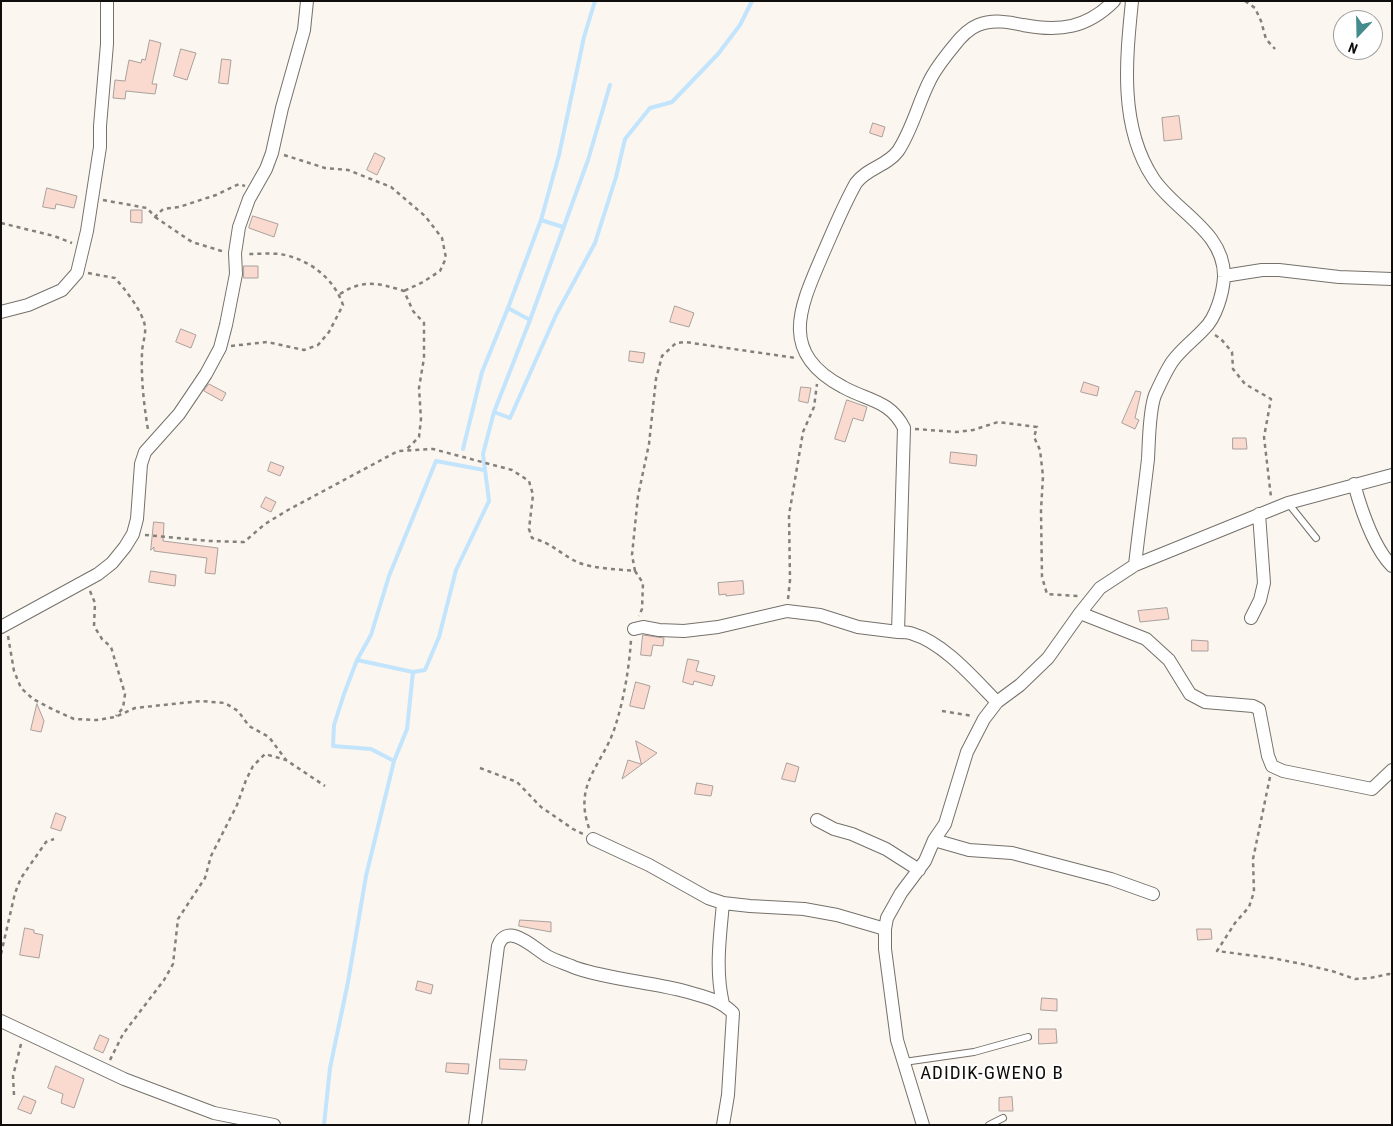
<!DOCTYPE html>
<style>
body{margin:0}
#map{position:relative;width:1393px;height:1126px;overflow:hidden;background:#fbf6ef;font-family:"Roboto Condensed",sans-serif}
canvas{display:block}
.frame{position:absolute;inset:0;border:2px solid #100e0c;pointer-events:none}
.north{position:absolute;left:1333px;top:10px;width:50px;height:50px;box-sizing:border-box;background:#fff;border:1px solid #9f9f9e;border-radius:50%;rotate:201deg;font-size:14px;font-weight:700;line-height:20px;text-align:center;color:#100e0c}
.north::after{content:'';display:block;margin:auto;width:18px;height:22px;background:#438b8c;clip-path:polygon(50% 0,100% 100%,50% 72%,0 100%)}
</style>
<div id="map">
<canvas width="1393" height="1126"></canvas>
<div class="frame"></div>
<div class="north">N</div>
</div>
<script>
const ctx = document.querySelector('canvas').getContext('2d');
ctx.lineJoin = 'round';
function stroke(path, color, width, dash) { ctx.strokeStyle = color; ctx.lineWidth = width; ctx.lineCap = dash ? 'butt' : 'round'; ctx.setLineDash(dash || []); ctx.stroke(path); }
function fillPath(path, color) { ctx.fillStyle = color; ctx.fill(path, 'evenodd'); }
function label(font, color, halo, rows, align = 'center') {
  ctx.font = font + ' "Roboto Condensed",sans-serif'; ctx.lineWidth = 4; ctx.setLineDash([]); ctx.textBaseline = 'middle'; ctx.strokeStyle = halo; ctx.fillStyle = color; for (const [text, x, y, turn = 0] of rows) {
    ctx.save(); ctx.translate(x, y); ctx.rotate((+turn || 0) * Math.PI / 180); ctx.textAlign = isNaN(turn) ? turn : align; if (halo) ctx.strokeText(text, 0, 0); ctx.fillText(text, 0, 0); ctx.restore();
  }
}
stroke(new Path2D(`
 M541,220L563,227
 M508,308L530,320
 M494,412L510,418L556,315L595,243L616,177L625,139L650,108L672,102L718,54L740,25L752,1
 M463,449L482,372L508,308L541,220L559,155L584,37L595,1
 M357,660L413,672L407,729L394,761
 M413,672L425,670L439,637L456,570L489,501L483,454L494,412L530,320L588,160L610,85
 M324,1125L330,1068L348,982L366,876L394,761L371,749L333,746L334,725L344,694L357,660L371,635L389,576L436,461L484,470`), '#c2e4fc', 4);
const building = new Path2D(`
 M150,40L161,43L152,84H157L155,94L126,91L125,99L113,98L115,80L125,81L129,60L141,63L142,59L145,60Z
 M181,49L196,53L187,80L174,76Z
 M222,59L231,60L228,84L219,83Z
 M1179,116L1182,139L1164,141L1162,118Z
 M873,123L885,127L882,137L870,133Z
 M375,153L385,158L377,175L367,170Z
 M47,188L77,196L74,208L56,204L55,209L43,207Z
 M131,210H142V223L131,222Z
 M253,216L278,224L274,237L249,228Z
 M244,266H258V278H244Z
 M675,306L694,313L689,327L670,322Z
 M181,329L196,335L191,348L176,342Z
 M630,351L645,353L643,363L629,361Z
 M1084,382L1099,387L1097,396L1081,392Z
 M209,384L226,393L222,401L204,391Z
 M801,387L811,388L808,403L799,401Z
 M1136,391L1141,392L1135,418L1139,420L1135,429L1122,423Z
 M847,400L867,407L863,421L853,418L845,442L835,439Z
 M1233,438H1246L1247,449H1233Z
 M951,452L977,455L976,466L950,463Z
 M271,462L284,467L280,476L268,471Z
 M266,497L276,502L271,512L261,507Z
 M154,522L164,523L163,541L218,548L215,574L205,573L207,558L154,551V547L151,550Z
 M151,571L176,575L175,586L149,582Z
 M743,581L744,594L726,596V594L719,595L718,583Z
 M1167,608L1169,619L1140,622L1138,611Z
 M643,635L664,638L663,646L653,645L651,656L641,655Z
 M1192,640L1208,641V651H1192Z
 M688,659L699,661L696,671L715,676L712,686L694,681L693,685L683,682Z
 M636,682L650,686L644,709L630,706Z
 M37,704L44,721L41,732L31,730Z
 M636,741L657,753L622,779L628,760L641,764Z
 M787,763L799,767L795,782L782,779Z
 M697,783L713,786L711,796L695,794Z
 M56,813L66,817L61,831L51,828Z
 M520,920L551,922V932L519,926Z
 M25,928L34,930V933L43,935L39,958L20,955Z
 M1197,929H1211L1212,939L1198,940Z
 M418,981L433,985L431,994L416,990Z
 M1042,998L1057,999V1011L1041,1010Z
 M1039,1029H1056L1057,1043L1039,1044Z
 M100,1035L109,1039L103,1053L94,1049Z
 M500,1059L527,1060L525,1070L500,1069Z
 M447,1063L469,1064L468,1074L446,1072Z
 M56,1066L84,1079L74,1108L61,1103L63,1094L48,1088Z
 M24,1096L36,1101L31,1114L18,1109Z
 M1012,1097L1013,1111H999V1098Z`);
fillPath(building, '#fadace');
stroke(building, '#a9a09d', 1);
const service = new Path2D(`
 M1288,503L1316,538
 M904,1062L974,1052L1028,1037
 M989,1125L1003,1118`);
const minor = new Path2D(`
 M1132,1C1126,60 1119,126 1153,178C1174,211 1225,231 1224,277C1223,293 1216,318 1204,329C1194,340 1181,349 1172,362C1166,371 1160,384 1155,395C1149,411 1149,442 1148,459C1144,494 1139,529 1135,565
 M1224,276L1262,270H1279L1339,277L1392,279
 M1,312L28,305L62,290L77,273L87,231L100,147V126L107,44V1
 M1354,484C1361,509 1374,548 1392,566
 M1080,613L1146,639L1169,660L1190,694L1205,702L1253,706L1259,709L1268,756L1272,766L1283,771L1372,789L1392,770
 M1251,618L1260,600L1264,583L1259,514
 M1,627L98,574L112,563L125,547L133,534L137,519L141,464L145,452L179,414L206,374L220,348L226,325L236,274L235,253L239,227L249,199L266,169L272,153L282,108L304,30L307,1
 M634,629L643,627L659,630L684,631L718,627L787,611L820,615L858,627L898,632
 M997,702C975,680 944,643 913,634C909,632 903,632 898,632L904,428C890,400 868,401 843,387C779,353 799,309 822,256C833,231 843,206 856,183C867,168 887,166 898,151C912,130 918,104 929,82C935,69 944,58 953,47C959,39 968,29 978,25C993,19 1009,22 1023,25C1060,32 1087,28 1114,1
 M817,820L834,829L852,834L886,849L919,870
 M593,839L649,865L708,898L723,903L750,906L804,909L837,915L885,929
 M934,840L969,850L1012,853L1111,879L1153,894
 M723,903C720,937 715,970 723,1004
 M1,1021L124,1079L214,1113L274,1125
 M475,1125L498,946C507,921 534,948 547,956C556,961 567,964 576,968C612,980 652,982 688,992C706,997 720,1000 733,1013L728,1095L723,1125
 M923,1125L897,1040L885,949V929L887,918L901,893L925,861L934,840L945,824L967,752L984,719L997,702L1020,685L1048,658L1080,613L1100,588L1135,565L1288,503L1392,475`);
stroke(service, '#75716b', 8);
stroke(minor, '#75716b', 14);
stroke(new Path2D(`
 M1245,1L1255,8L1261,21L1266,39L1275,49
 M284,155L325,168L348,170L391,187L425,216L442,238L446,258L440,271L423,282L404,291
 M103,200L147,208L155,217L163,209L179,207L216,195L239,184L245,186
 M155,217L192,242L225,252
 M1,223L54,236L72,243
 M88,273L115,278C124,288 144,313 145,327C146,335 142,345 142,353C141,380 144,405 148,430
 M340,294C363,279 379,283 404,291L413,311L424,323V358L419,388L421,419L419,437L406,450
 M1215,335L1221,339L1232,352L1233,369L1245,384L1271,399L1264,437L1271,497
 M231,346L267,342L304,350L318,345L329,332L343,305C334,278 308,258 279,254C269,253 258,254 248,254
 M915,429L956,432L973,430L998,422L1037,427L1034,437L1040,450L1043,476L1041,510L1042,577L1047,594L1079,596
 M145,535L210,541L244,542L265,524L288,510L398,451L433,449L512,470L529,481L533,495L529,529L532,538C552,543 559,553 577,562C594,569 617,569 635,571L643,583L642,609L639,616
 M635,571L632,555L638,496L649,444L656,379L662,356L676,343L685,342L796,358
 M90,591L95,603L94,626L102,639L111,647L125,694L123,708L116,716
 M788,599L790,580L789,515L803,432L814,407L817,384
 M8,636L14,671L21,688L33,699L54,710L74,719L97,720L115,717L135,708L201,701L225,703L238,711L249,726L269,737L286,760L325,786
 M942,711L973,716
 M480,768L517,782L541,807L573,829L583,834
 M1270,777L1253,859L1254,892L1249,907L1235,923L1217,951L1272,958L1302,964L1332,971L1355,979L1370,978L1389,974L1392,975
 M589,828C573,783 603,765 615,727C624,699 629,669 631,640
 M1,954L15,893L21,878L46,842L54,839
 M110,1060L123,1034L164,980L173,964L178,919L205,878L211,856L237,805L246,780L253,766L265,754L286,760
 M14,1095L13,1076L21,1044`), '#84817c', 2.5, [4, 4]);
stroke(service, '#fff', 6);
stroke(minor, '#fff', 12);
ctx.letterSpacing = '1px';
label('19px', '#100e0c', '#fff', [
 ["ADIDIK-GWENO B",992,1074]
]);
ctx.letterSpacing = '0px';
</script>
